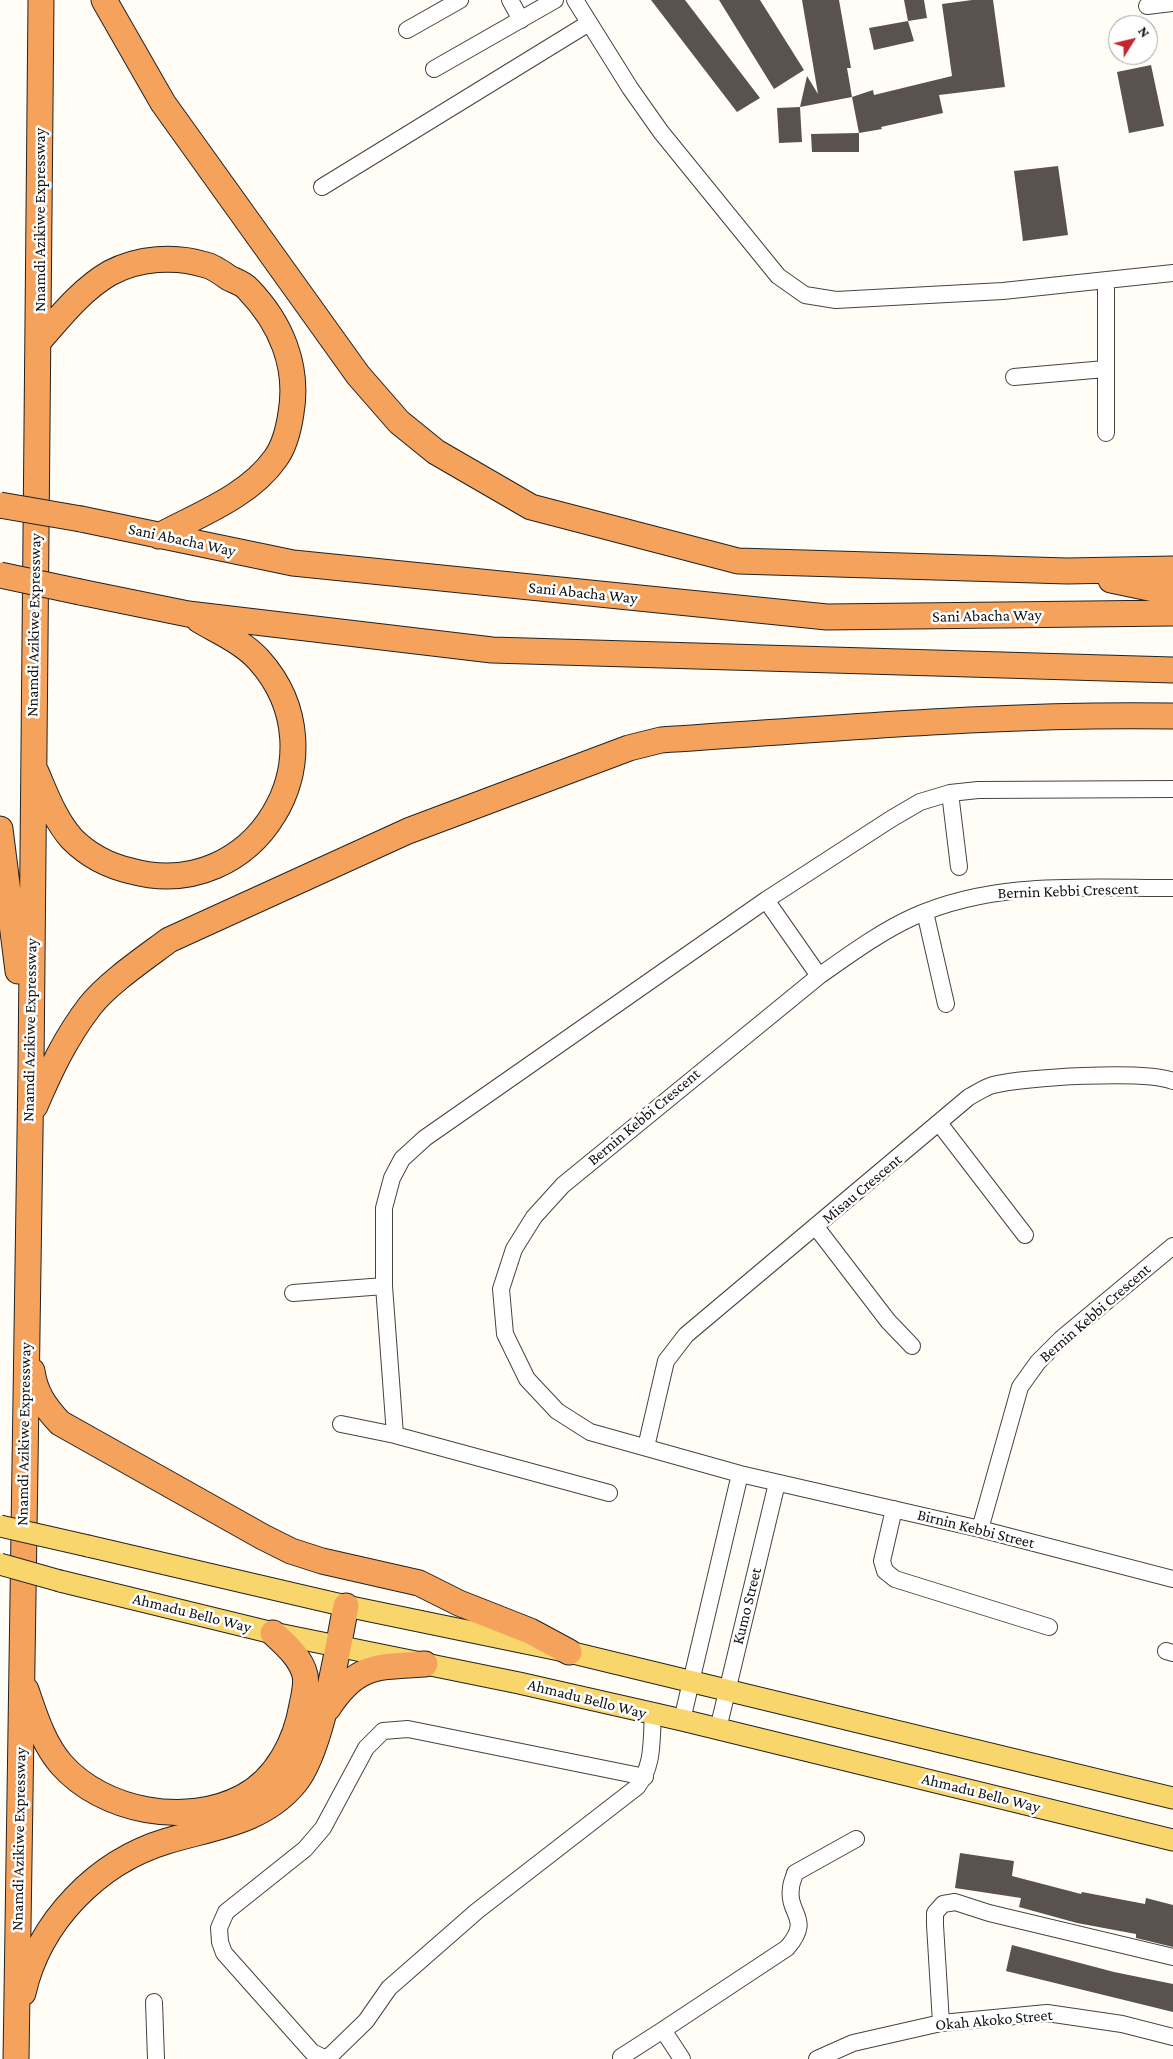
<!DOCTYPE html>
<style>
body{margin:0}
#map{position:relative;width:1173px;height:2059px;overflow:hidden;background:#fffdf5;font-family:"Crimson Pro",serif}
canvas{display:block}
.north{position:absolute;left:1108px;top:15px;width:50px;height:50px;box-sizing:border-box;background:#fff;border:1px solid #a0a0a0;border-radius:50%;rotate:54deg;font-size:14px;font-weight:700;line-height:20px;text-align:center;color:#111}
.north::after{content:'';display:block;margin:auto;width:18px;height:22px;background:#c4262e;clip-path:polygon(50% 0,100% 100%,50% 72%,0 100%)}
</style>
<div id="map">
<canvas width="1173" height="2059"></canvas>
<div class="north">N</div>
</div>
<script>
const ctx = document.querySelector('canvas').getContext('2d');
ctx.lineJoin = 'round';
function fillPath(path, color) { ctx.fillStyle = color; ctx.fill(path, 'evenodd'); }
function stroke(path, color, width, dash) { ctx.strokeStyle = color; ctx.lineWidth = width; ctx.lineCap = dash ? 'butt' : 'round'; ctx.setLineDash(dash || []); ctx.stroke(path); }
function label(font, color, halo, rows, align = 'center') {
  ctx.font = font + ' "Crimson Pro",serif'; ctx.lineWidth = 5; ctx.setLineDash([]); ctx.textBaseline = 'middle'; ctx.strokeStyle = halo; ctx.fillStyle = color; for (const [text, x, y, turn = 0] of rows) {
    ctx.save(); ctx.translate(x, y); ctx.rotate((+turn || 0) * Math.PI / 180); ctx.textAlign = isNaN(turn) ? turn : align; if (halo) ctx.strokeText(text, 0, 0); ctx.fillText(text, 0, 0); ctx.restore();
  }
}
fillPath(new Path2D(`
 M651,0H685L760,98L737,112Z
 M719,0H760L804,70L774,89Z
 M802,0H839L851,68H847L852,97L800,107L807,76L818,94Z
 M904,0H924L927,18L908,21Z
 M972,0H993L1005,87L939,95L943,113L881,127L882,129L859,133L852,97L873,90L874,95L952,76L942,4Z
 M908,21L914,41L874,50L869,28Z
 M1151,65L1164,126L1129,133L1117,72Z
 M800,107L802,142L779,143L777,108Z
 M859,133V152H812L811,134Z
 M1058,166L1068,235L1023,241L1014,171Z
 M960,1853L1014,1861L1012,1876L1081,1894L1082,1892L1145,1904L1146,1898L1173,1905V1947L1136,1938V1934L1077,1923L1019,1907L1021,1898L955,1888Z
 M1012,1945L1114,1972L1173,1984V2012L1006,1971Z`), '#5a524d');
const minor = new Path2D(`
 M510,0L521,20
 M575,0L630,88L661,132L778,276L805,295L836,300L1003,291L1173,273
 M1147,6L1173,3
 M407,30L460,0
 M434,69L555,0
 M322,187L589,23
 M1106,280V433
 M1014,377L1105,369
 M950,793L959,867
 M1173,888C1086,888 994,880 913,917C880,932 849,955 819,976L563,1185L534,1217L514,1249L501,1289L505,1334L527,1379L557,1411L590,1432L740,1474L980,1529L1173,1579
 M766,900L819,976
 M925,912L946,1004
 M939,1123L1025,1235
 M816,1227L888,1321L912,1346
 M293,1293L384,1286
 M341,1424L395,1435L609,1493
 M395,1435L384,1286V1208L392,1178L402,1159L425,1138L766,900L891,819L920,802L950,793L978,790L1173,789
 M646,1447L666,1361L686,1335L969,1097C977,1093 985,1087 993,1085C1023,1077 1146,1070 1173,1081
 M894,1509L882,1561L885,1571L895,1579L1049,1627
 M980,1529L1020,1387L1038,1362L1061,1339L1173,1246
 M1166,1651L1173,1653
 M682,1720L740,1474
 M718,1729L777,1483
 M645,1777L408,1729L383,1731L366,1748L323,1828L305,1849L226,1912L219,1928L220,1942L224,1953L312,2052L324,2058L331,2055L366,2021L389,1988L477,1911L637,1787C654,1765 651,1742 653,1715
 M154,2002L156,2059
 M941,2023L935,1925V1913L943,1904L955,1902L989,1913L1173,1957
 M621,2057L663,2030
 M682,2059L663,2030L787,1948C813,1918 787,1915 791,1888C791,1883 794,1878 795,1873L856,1839
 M817,2059L853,2043L941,2023L1047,2013L1122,2024L1173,2037`);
const major = new Path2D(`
 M88,1546L346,1606L569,1652L1173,1798
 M60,1581L273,1633L519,1683L682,1720L1173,1840`);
const highway = new Path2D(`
 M104,0L163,103L358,375L399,422L436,452L531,507L738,561L1067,571L1173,569
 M39,341C60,317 82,289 110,273C138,258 175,255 206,265C214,267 222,273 229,278C235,281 244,284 248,289C281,323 299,366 291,413C289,427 284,447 275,459C249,496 198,515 159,536
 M81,519L293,563L827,617L1173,613
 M1111,580L1173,593
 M80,592L188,614L492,650L1173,670
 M36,772C46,795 55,820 72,839C88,855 109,866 131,871C255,905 345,756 259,660C243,642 219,632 199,620
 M0,829L18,971
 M35,1106C50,1071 66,1037 90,1006C108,983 145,958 169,940L408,831L629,748L661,740C831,729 1002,713 1173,716
 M32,1371C35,1393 45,1407 60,1423L263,1537L291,1551L322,1561L419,1583L459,1603L530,1631L569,1652
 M26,1690C35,1716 43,1743 61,1764C103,1812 187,1827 243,1797C277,1779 296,1741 302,1705C304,1695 307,1685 305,1675C301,1658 286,1645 273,1633
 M328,1708C357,1664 376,1667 425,1664
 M23,1993C39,1922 97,1862 167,1841C213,1827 262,1823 295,1783C322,1751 337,1650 346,1606
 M16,2059L31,1068L41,0`);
stroke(minor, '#444', 18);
stroke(major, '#222', 23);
stroke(highway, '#222', 27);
stroke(minor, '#fff', 16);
stroke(major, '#f9d66b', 21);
stroke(highway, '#f5a25d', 25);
const majorBridge = new Path2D(`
 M0,1526L88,1546
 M0,1564L60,1581`);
const highwayBridge = new Path2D(`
 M0,505L81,519
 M0,575L80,592`);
stroke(majorBridge, '#222', 23, []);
stroke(highwayBridge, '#222', 27, []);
stroke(majorBridge, '#f9d66b', 21);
stroke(highwayBridge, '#f5a25d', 25);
label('16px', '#111', '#fff', [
 ["Nnamdi Azikiwe Expressway",40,220,-90],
 ["Sani Abacha Way",182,540,12],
 ["Sani Abacha Way",583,593,6],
 ["Sani Abacha Way",987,616,-1],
 ["Nnamdi Azikiwe Expressway",34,625,-89],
 ["Bernin Kebbi Crescent",1068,891,-2],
 ["Nnamdi Azikiwe Expressway",30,1030,-89],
 ["Bernin Kebbi Crescent",644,1117,-40],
 ["Misau Crescent",862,1189,-40],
 ["Bernin Kebbi Crescent",1095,1313,-41],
 ["Nnamdi Azikiwe Expressway",24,1434,-89],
 ["Birnin Kebbi Street",976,1529,14],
 ["Kumo Street",747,1606,-76],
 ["Ahmadu Bello Way",192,1613,14],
 ["Ahmadu Bello Way",587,1699,14],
 ["Ahmadu Bello Way",981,1793,14],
 ["Nnamdi Azikiwe Expressway",19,1839,-89],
 ["Okah Akoko Street",994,2020,-5]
]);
</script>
